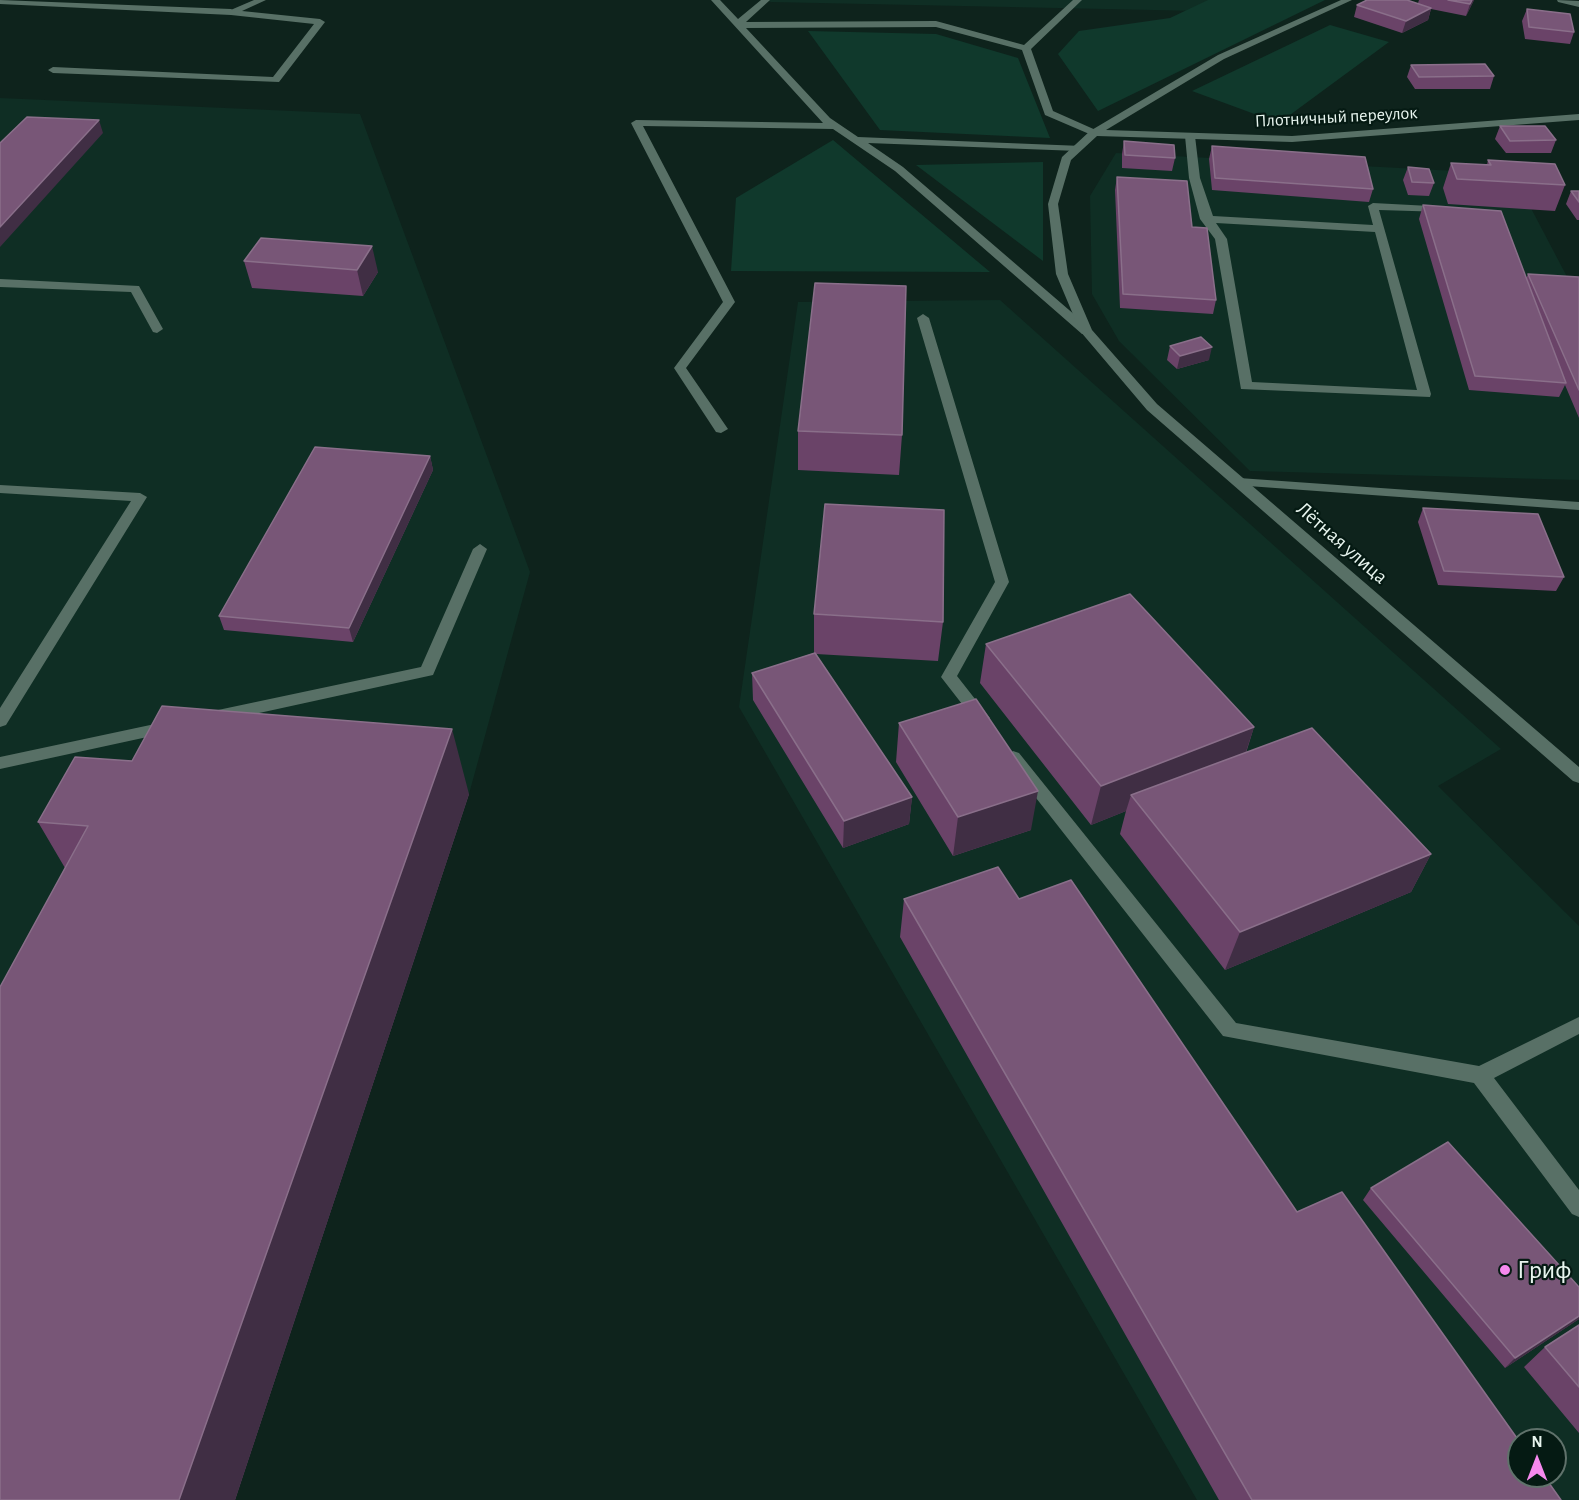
<!DOCTYPE html>
<meta charset="utf-8">
<style>
body{margin:0}
#map{position:relative;width:1579px;height:1500px;overflow:hidden;background:#0e231c;font-family:"Alegreya Sans",sans-serif}
canvas{display:block}
.north{position:absolute;left:1507px;top:1428px;width:60px;height:60px;box-sizing:border-box;background:#051a13;border:2px solid #60726b;border-radius:50%;rotate:0deg;font-size:16px;font-weight:700;line-height:24px;text-align:center;color:#e8f5ef}
.north::after{content:'';display:block;margin:auto;width:21px;height:27px;background:#f689ee;clip-path:polygon(50% 0,100% 100%,50% 72%,0 100%)}
</style>
<div id="map">
<canvas width="1579" height="1500"></canvas>
<div class="north">N</div>
</div>
<script>
const ctx = document.querySelector('canvas').getContext('2d');
ctx.lineJoin = 'round';
function fillPath(path, color) { ctx.fillStyle = color; ctx.fill(path, 'evenodd'); }
function stroke(path, color, width, dash) { ctx.strokeStyle = color; ctx.lineWidth = width; ctx.lineCap = dash ? 'butt' : 'round'; ctx.setLineDash(dash || []); ctx.stroke(path); }
function label(font, color, halo, rows, align = 'center') {
  ctx.font = font + ' "Alegreya Sans",sans-serif'; ctx.lineWidth = 4.5; ctx.setLineDash([]); ctx.textBaseline = 'middle'; ctx.strokeStyle = halo; ctx.fillStyle = color; for (const [text, x, y, turn = 0] of rows) {
    ctx.save(); ctx.translate(x, y); ctx.rotate((+turn || 0) * Math.PI / 180); ctx.textAlign = isNaN(turn) ? turn : align; if (halo) ctx.strokeText(text, 0, 0); ctx.fillText(text, 0, 0); ctx.restore();
  }
}
fillPath(new Path2D(`
 M762,0H1228L1201,11L771,2Z
 M0,98L360,114L530,572L469,794L235,1500H0Z
 M1116,153L1513,174L1574,290H1579V480L1250,471L1119,341L1092,294L1090,196Z
 M1000,300L1501,749L1438,786L1579,926V1500H1197L739,707L798,302ZM1519,1440H1555V1476H1519Z`), '#0f2e24');
fillPath(new Path2D(`
 M1208,0H1325L1098,111L1058,54L1079,31L1170,18Z
 M1330,25L1389,42L1279,123L1192,91Z
 M808,31L936,34L1018,58L1050,138L880,130Z
 M833,140L990,272L731,271L736,198Z
 M1043,162V261L916,165Z`), '#10392c');
fillPath(new Path2D(`
 M254,0H266L242,11L320,19L325,22L279,82L53,73L48,70L53,67L273,77L314,24L231,15L226,12Z
 M711,0H720L738,19L761,0H770L746,22L936,21L1024,45L1073,0H1082L1031,49L1053,111L1098,131V135L1094,136L1045,115L1022,50L936,27L746,28L830,118L858,137L1082,146L1083,148L1078,151L868,143L903,167L1090,328V334H1082L895,171L833,129L643,126L735,302L686,368L728,429L721,433L716,432L674,368L723,302L631,123L636,120L823,123Z
 M1190,133L1195,136L1200,178L1213,216L1373,225L1368,206L1373,203L1449,207L1451,209L1445,212L1379,210L1431,394L1430,397L1241,389L1215,239L1200,219L1189,178L1185,136ZM1216,223L1375,232L1417,390L1252,382L1227,239Z
 M0,279L139,286L163,329L157,333L153,332L131,292L0,287Z
 M923,314L929,318L1009,582L957,676L990,718L982,724L976,722L941,677L995,582L917,318Z
 M1239,478L1579,502V510L1234,485V479Z
 M0,485L140,493L147,497L6,725L0,727V708L131,501L0,493Z
 M480,544L487,549L433,675L218,722L212,720L210,716L218,710L421,667L473,549Z
 M169,721L175,723L177,727L175,731L0,769V757Z
 M1013,751L1019,753L1236,1023L1479,1066L1579,1017V1034L1494,1078L1579,1190V1217L1572,1214L1474,1083L1223,1036L1007,761L1005,757Z`), '#587066');
fillPath(new Path2D(`
 M0,0L231,9L236,12L231,15L0,4Z
 M1341,0H1352L1224,59L1106,130L1292,136L1579,114V120L1292,142L1097,136L1071,160L1058,204L1068,274L1092,330L1157,404L1579,767V783L1573,781L1147,410L1080,331L1056,274L1048,204L1062,157L1090,131L1218,55Z
 M1557,0L1579,1V7L1558,2Z`), '#587066');
fillPath(new Path2D(`
 M1419,0H1474L1466,16L1431,9L1428,20L1402,33L1354,17L1357,5L1418,3Z
 M1527,9L1574,32L1570,44L1525,39L1522,21Z
 M1411,65L1494,76L1490,89H1415L1407,77Z
 M1500,126L1556,140L1551,153H1506L1495,139Z
 M1124,141L1175,158L1172,171L1122,168V154Z
 M1212,146L1373,189L1369,202L1212,190L1209,159Z
 M1488,160L1565,185L1555,211L1448,204L1443,188L1451,163L1487,165Z
 M1408,167L1434,183L1429,196L1408,195L1403,180Z
 M1117,177L1192,227L1216,300L1213,314L1120,308L1115,190Z
 M1571,191H1579V220H1577L1566,204Z
 M1423,205L1526,279L1528,274L1579,277V418L1565,385L1559,397L1469,390L1419,219Z
 M261,238L378,272L363,296L252,288L244,261Z
 M1170,346L1209,360L1177,369L1167,360Z
 M798,431L902,435L899,475L798,470Z
 M430,456L433,470L353,642L224,630L219,616Z
 M1423,508L1564,577L1556,591L1438,585L1418,522Z
 M814,614L943,622L938,661L816,654L912,797L909,824L843,848L753,700L752,673L814,653Z
 M986,644L1254,727L1246,753L1431,854L1411,892L1225,970L1120,834L1126,811L1091,825L980,683Z
 M899,723L1031,830L953,856L896,762Z
 M469,794L235,1500H0L65,868L38,822Z
 M904,899H1019L1297,1212L1561,1500H1219L900,937Z
 M1371,1188L1579,1319L1505,1368L1363,1200Z
 M1579,1325V1433L1524,1367L1545,1347Z`), '#6a4368');
fillPath(new Path2D(`
 M1472,0H1474L1466,16L1470,4Z
 M1431,8L1428,20L1402,33L1406,21Z
 M99,120L103,133L0,247V227Z
 M372,246L378,272L363,296L357,270Z
 M1212,347L1209,360L1177,369L1180,356Z
 M430,456L433,470L353,642L349,628Z
 M1254,727L1241,767L1131,795L1126,811L1091,825L1101,786Z
 M452,729L469,794L235,1500H179Z
 M1038,791L1031,830L953,856L958,817Z
 M912,797L909,824L843,848L844,821Z
 M1431,854L1411,892L1225,970L1240,932Z
 M1579,1316V1319L1505,1368L1515,1358Z`), '#402e44');
const building = new Path2D(`
 M1367,0H1407L1431,8L1406,21L1357,5Z
 M1448,0H1472L1470,4Z
 M1527,9L1570,14L1574,32L1529,27Z
 M1485,64L1494,76L1419,77L1411,65Z
 M27,117L99,120L0,227V143Z
 M1500,126H1545L1556,140L1510,141Z
 M1124,141L1174,145L1175,158L1125,155Z
 M1212,146L1365,157L1373,189L1215,178Z
 M1488,160L1555,164L1565,185L1457,179L1451,163L1491,165Z
 M1408,167L1429,169L1434,183L1412,182Z
 M1117,177L1187,181L1192,227L1207,228L1216,300L1123,294Z
 M1571,191H1579V202Z
 M1423,205L1501,211L1566,383L1475,376Z
 M261,238L372,246L357,270L244,261Z
 M1528,274L1579,277V390Z
 M815,283L906,286L902,435L798,431Z
 M1201,337L1212,347L1180,356L1170,346Z
 M315,447L430,456L349,628L219,616Z
 M825,504L944,510L943,622L814,614Z
 M1423,508L1538,514L1564,577L1444,571Z
 M1130,594L1254,727L1101,786L986,644Z
 M815,653L912,797L844,821L752,673Z
 M976,699L1038,791L958,817L899,723Z
 M162,706L452,729L179,1500H0V987L88,826L38,822L75,757L132,761Z
 M1312,728L1431,854L1240,932L1131,795Z
 M998,867L1019,899L1071,880L1297,1212L1342,1192L1519,1441V1476H1544L1561,1500H1252L904,899Z
 M1448,1142L1579,1287V1316L1515,1358L1371,1188Z
 M1579,1325V1387L1545,1347Z`);
fillPath(building, '#785677');
stroke(building, '#8a6f8a', 1.5);
for (const [x, y, r, color] of [
 [1505,1270,6,"#f689ee"]
]) { const dot = new Path2D(); dot.arc(x, y, r, 0, 2 * Math.PI); ctx.fillStyle = color; ctx.fill(dot); stroke(dot, '#051a13', 2); }
label('18px', '#e8f5ef', '#051a13', [
 ["Плотничный переулок",1336,117,-3]
]);
label('21px', '#e8f5ef', '#051a13', [
 ["Лётная улица",1342,543,41]
]);
label('26px', '#e8f5ef', '#051a13', [
 ["Гриф",1517,1270]
], 'left');
</script>
